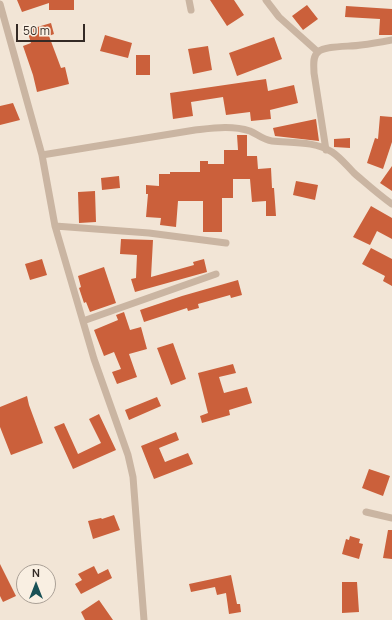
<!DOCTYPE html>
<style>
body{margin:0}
#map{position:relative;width:392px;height:620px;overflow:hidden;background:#f2e5d6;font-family:Manrope,sans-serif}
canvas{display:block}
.north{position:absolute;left:16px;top:564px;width:40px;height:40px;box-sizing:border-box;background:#f9efe2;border:1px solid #aaa096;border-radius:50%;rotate:0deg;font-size:11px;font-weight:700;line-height:16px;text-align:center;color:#342a25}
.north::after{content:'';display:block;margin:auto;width:14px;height:18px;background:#195156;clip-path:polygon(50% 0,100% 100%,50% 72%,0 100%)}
.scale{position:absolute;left:16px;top:24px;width:69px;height:18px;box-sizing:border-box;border:2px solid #342a25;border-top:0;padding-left:5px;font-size:12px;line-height:14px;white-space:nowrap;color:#342a25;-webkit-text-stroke:3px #f9efe2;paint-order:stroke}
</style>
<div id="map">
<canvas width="392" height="620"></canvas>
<div class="north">N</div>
<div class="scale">50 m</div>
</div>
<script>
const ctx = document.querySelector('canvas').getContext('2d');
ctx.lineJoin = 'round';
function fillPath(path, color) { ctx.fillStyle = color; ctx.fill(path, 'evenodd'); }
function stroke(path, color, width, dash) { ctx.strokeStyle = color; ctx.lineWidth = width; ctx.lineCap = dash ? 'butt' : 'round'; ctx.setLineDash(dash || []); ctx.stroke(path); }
fillPath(new Path2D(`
 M17,0H74V10H49V3L22,12Z
 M210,0H234L244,15L227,26Z
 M307,5L318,19L303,30L292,16Z
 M346,6L392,9V35H379L380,19L345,17Z
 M51,23L54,34L49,36L61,68L65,67L69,84L37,92L33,75L23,46L31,43L27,30Z
 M105,35L132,43L128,58L100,51Z
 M274,37L282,59L237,76L229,53Z
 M208,46L212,70L193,74L188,49Z
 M136,55H150V75H136Z
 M266,79L268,91L294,85L298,103L270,110L271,119L251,121L250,112L226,115L223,97L191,102L193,116L173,119L170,93Z
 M13,103L20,120L0,125V106Z
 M380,116L392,117V142L383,169L367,163L375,138L378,139Z
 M316,119L319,141L275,136L273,128Z
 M237,135H247V156H257L258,169L271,168L272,188H274L276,216H266V201L252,202L250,179H233V198H222V232H203V201H178L176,227L160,225L161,218L146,217L148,194H146V185L159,186V174H170V172H200V161H208V164H224V150H238Z
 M350,138V148L334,147V139Z
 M392,166V191L380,183Z
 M119,176L120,188L102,190L101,178Z
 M296,181L318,185L315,200L293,195Z
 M95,191L96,222L79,223L78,192Z
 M371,206L392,218V239L377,231L370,245L353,237Z
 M121,239L153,240L151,277L194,265L193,262L204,259L207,272L135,292L131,279L136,278L137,255L120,254Z
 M371,248L392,259V286L383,281L385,276L362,264Z
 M42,259L47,275L30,280L25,264Z
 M104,267L116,303L90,312L86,302L84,303L79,288L81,287L78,276Z
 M238,280L242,295L231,298L230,295L198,304L199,308L188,311L187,308L144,322L140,310L182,296Z
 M124,312L130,330L141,327L147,349L129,354L137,377L117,384L112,372L121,369L114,352L104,356L94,330L118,320L116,315Z
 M173,343L186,379L171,385L157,348Z
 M233,364L236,373L219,377L224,393L247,387L252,403L229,410L230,415L202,423L200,416L208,413L198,373Z
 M27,396L29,405L43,443L11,455L0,427V407Z
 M157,397L161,406L129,420L125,410Z
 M99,414L116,450L73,469L54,427L64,423L78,454L101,443L89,419Z
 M176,432L179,440L159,448L165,462L188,453L193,464L154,479L141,446Z
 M369,469L390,476L383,496L362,488Z
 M114,515L120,530L93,539L88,521L101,518L102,519Z
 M388,530H392V559L383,558Z
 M350,536L360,539L359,543L363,544L359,559L342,554L346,539L349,540Z
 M0,564L16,596L3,602L0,596Z
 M94,566L98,574L108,569L112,578L81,594L75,584L82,580L78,574Z
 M231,575L237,604H240L241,612L229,614L226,593L217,595L215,587L191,592L189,584Z
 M342,582H357L359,612L342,613Z
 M99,600L113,620H85L81,612Z`), '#cb603b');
stroke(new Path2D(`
 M189,0L191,10
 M266,0L279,17L318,52
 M0,4L42,155L55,226L94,359L128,455L133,477L144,620
 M326,150L314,73C314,66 312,57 318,52C326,45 351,47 361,45C371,44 382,42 392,40
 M42,155L195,130C213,128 232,125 250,131C257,134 263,140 272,141C292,143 315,141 332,152C340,157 347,166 354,173C367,184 379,195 392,204
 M55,226L149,233L226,243
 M83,321L216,274
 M366,512L392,518`), '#cab5a2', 7);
</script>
